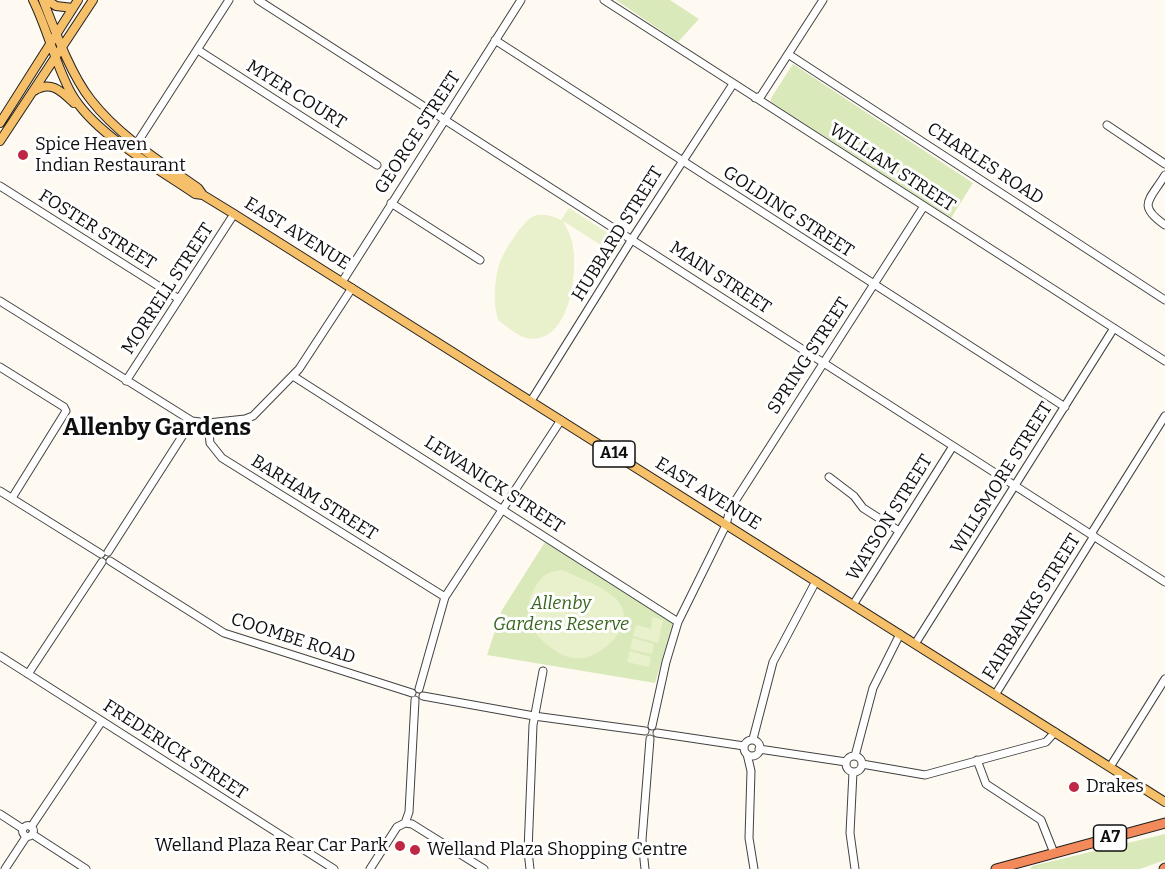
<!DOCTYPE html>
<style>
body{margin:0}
canvas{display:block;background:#fffaf1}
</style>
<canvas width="1165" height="869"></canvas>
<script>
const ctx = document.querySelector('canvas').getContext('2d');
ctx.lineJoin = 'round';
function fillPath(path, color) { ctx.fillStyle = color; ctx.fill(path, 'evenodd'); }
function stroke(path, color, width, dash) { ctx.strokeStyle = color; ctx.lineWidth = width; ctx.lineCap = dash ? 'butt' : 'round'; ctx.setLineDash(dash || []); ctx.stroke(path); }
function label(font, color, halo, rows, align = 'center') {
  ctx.font = font + ' Bitter,serif'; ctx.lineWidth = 6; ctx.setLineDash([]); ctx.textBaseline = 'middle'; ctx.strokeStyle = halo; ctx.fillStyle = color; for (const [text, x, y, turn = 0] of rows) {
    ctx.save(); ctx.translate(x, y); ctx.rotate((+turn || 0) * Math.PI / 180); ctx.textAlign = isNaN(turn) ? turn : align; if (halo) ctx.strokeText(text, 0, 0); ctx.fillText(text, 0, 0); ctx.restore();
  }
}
fillPath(new Path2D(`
 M616,0H670L699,19L678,42Z
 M793,64L973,183L951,218L771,102V98Z
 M545,542L673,622L655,683L487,655L502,610Z
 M1165,834V860L1140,869H1030L1032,866Z`), '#dae9ba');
fillPath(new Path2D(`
 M569,208L620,241L622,245L615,254L563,221C567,228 572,238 573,247C578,274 569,347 526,338C516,335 506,326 498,320C493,303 494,283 499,265C502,254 523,220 534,216C542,213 554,216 561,220Z
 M562,570C578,577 607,588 618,601C635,622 612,646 593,655C572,665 553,652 538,636C535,632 532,629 530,625C525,608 531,587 545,575C549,572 557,571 562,570Z
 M652,617L663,620L658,643L633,636L636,625L651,629Z
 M633,638L654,644L652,654L630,649Z
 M630,651L651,657L649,667L627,662Z`), '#e9f0cc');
const minor = new Path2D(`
 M258,0L1165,582
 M604,0L1165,361
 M495,40L1065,407
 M198,50L377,165
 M788,54L1165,300
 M755,98L761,96L823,0
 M1107,125L1165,164
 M137,143L229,0
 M1165,175C1150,200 1136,205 1165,225
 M0,186L179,299
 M391,203L480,260
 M342,282L521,0
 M0,301L192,421L208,423L210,443L222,458L445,597
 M0,367L64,407L66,411L12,498
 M293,376L678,622
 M126,381L234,214
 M531,401L634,236L733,84
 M208,423L245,419L253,416L299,369L352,288
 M829,477L854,496L863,508L899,531
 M0,491L101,554
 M1091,534L1165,416
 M108,552L192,421
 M110,561L224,633L412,693
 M853,605L953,446
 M915,644L1114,328
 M0,656L334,869
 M28,674L102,562
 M419,689L445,597L561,420
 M995,695L1094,536
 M423,696L534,716L645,731
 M652,726L666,662L678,622L726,525L730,509L924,206
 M657,733L744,746
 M753,739L773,662L816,581
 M744 748a8 8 0 1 1 16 0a8 8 0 1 1-16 0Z
 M759,749L846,762
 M747,754L751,771L749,838L754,869
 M855,756L873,688L900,634
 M846 764a8 8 0 1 1 16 0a8 8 0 1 1-16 0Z
 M977,760L986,784L1041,820L1054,853
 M862,764L925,775L1046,742L1055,732
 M1110,767L1165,679
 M853,772L850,833L855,869
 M0,814L23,829
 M405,823L412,824L484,869
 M22.5 831a5.5 5.5 0 1 1 11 0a5.5 5.5 0 1 1-11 0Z
 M31,827L102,721
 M32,834L86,869
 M5,869L26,837
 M370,869L397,827L405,823L409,812L415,700
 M530,869L528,851L533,725L543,671
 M645,869L642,840L650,739`);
const major = new Path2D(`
 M33,0C48,30 55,64 71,93C94,134 156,167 195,194L203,195L234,214L1165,802
 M43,0C55,31 71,75 91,100C119,136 161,162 198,188L203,195
 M47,0L56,6L73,8
 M34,91C51,80 61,91 74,103
 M0,123L78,0
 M0,141L93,0`);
const highway = new Path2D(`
 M996,869L1165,823
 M1164,869L1165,868`);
stroke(minor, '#424242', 9);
stroke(major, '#202020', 10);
stroke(highway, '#202020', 11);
stroke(minor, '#fff', 7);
stroke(major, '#f6bf69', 8);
stroke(highway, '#f28a5b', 9);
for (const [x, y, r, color] of [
 [23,155,6,"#be2845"],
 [1074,787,6,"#be2845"],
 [400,846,6,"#be2845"],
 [415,850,6,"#be2845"]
]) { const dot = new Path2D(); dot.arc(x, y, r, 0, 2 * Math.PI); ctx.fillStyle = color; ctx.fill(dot); stroke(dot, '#fff', 2); }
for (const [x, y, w] of [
 [614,454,42],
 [1110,838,33]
]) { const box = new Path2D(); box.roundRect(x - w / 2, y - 13, w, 26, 4.5); ctx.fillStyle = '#fff'; ctx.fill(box); stroke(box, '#0f0f0f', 1.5); }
label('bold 16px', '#0f0f0f', null, [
 ["A14",614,454],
 ["A7",1110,838]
]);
label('18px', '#0f0f0f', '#fff', [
 ["MYER COURT",296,95,32],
 ["GEORGE STREET",418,133,-57],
 ["CHARLES ROAD",985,164,33],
 ["WILLIAM STREET",892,168,33],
 ["GOLDING STREET",788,212,33],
 ["FOSTER STREET",97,230,32],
 ["EAST AVENUE",297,234,32],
 ["HUBBARD STREET",618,234,-58],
 ["MAIN STREET",720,278,33],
 ["MORRELL STREET",168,289,-57],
 ["SPRING STREET",809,356,-57],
 ["WILLSMORE STREET",1002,478,-58],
 ["LEWANICK STREET",494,485,33],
 ["EAST AVENUE",708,494,32],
 ["BARHAM STREET",314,498,32],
 ["WATSON STREET",890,518,-58],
 ["FAIRBANKS STREET",1032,607,-58],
 ["COOMBE ROAD",293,639,18],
 ["FREDERICK STREET",175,750,33]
]);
label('18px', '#0f0f0f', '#fff', [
 ["Spice Heaven",35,145],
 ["Indian Restaurant",35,166],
 ["Drakes",1086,787],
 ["Welland Plaza Rear Car Park",388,846,"right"],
 ["Welland Plaza Shopping Centre",427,850]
], 'left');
label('italic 18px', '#38661f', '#fff', [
 ["Allenby",561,604],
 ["Gardens Reserve",561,625]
]);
label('bold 24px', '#0f0f0f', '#fff', [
 ["Allenby Gardens",157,428]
]);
</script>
